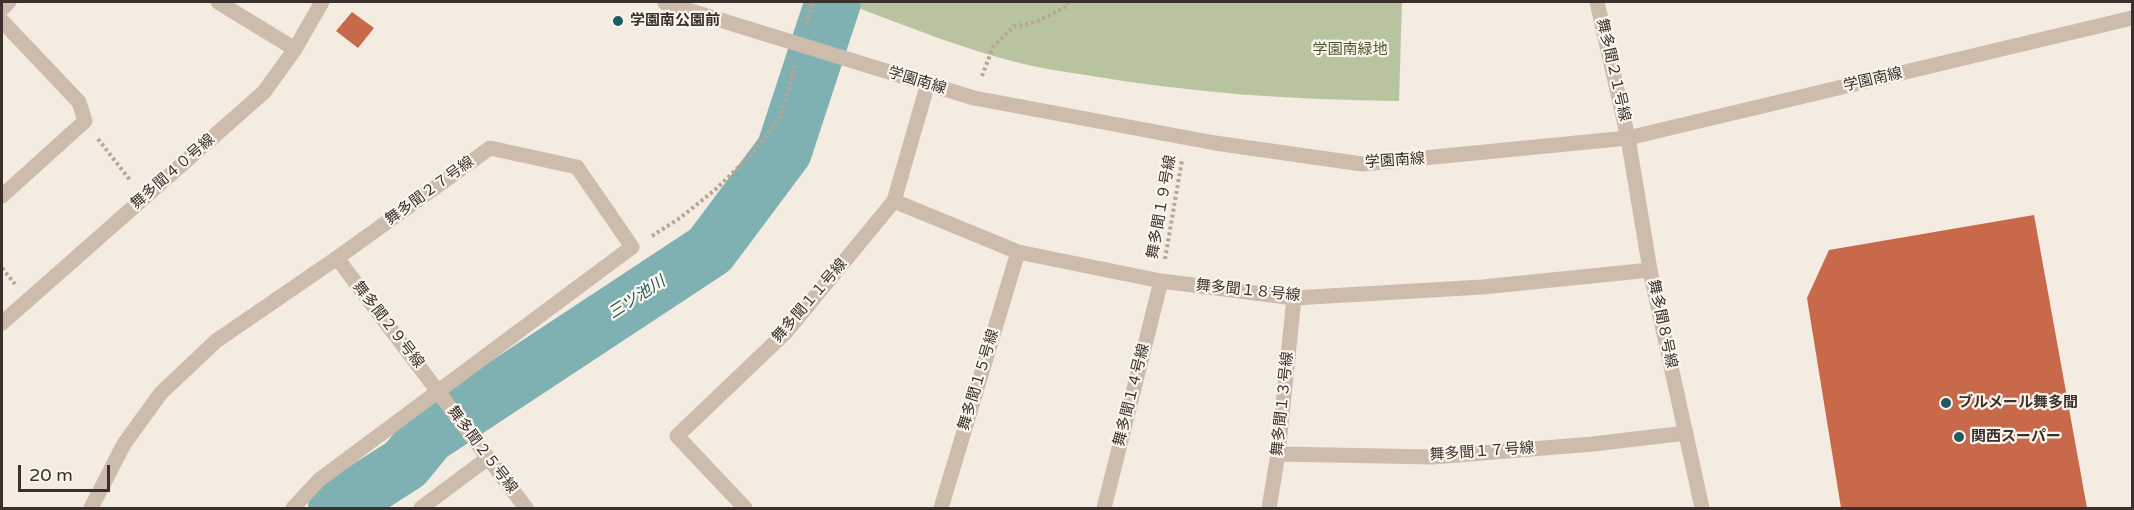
<!DOCTYPE html>
<meta charset="utf-8">
<style>
body{margin:0}
#map{position:relative;width:2134px;height:510px;overflow:hidden;background:#f4ebe1;font-family:"Varela Round",sans-serif}
canvas{display:block}
.frame{position:absolute;inset:0;border:3px solid #3b302b;pointer-events:none}
.scale{position:absolute;left:18px;top:465px;width:92px;height:27px;box-sizing:border-box;border:3px solid #3b302b;border-top:0;padding-left:8px;font-size:18px;line-height:21px;white-space:nowrap;color:#3b302b;-webkit-text-stroke:4px #fbf5ee;paint-order:stroke}
</style>
<div id="map">
<canvas width="2134" height="510"></canvas>
<div class="frame"></div>
<div class="scale">20 m</div>
</div>
<script>
const ctx = document.querySelector('canvas').getContext('2d');
ctx.lineJoin = 'round';
function fillPath(path, color) { ctx.fillStyle = color; ctx.fill(path, 'evenodd'); }
function stroke(path, color, width, dash) { ctx.strokeStyle = color; ctx.lineWidth = width; ctx.lineCap = dash ? 'butt' : 'round'; ctx.setLineDash(dash || []); ctx.stroke(path); }
function label(font, color, halo, rows, align = 'center') {
  ctx.font = font + ' "Varela Round","Noto Sans JP",sans-serif'; ctx.lineWidth = 4.5; ctx.setLineDash([]); ctx.textBaseline = 'middle'; ctx.strokeStyle = halo; ctx.fillStyle = color; for (const [text, x, y, turn = 0] of rows) {
    ctx.save(); ctx.translate(x, y); ctx.rotate((+turn || 0) * Math.PI / 180); ctx.textAlign = isNaN(turn) ? turn : align; if (halo) ctx.strokeText(text, 0, 0); ctx.fillText(text, 0, 0); ctx.restore();
  }
}
fillPath(new Path2D(`
 M858,2H1402L1399,101C1294,100 1190,93 1086,75C1066,72 1044,69 1024,64C966,50 911,28 856,7Z`), '#b8c4a0');
stroke(new Path2D(`
 M336,508L405,464L428,436L710,250L784,151L833,2`), '#7fb0b2', 56);
fillPath(new Path2D(`
 M352,12L374,28L358,48L336,31Z
 M2034,215L2087,508H1841L1807,298L1829,250Z`), '#c8694b');
stroke(new Path2D(`
 M806,24L813,2
 M982,76L993,47L1014,26C1034,25 1051,15 1068,5V2
 M98,139L130,180
 M652,236L680,218L716,189L753,153L780,117L795,66
 M1165,259L1182,160
 M2,268L15,284`), '#b9a596', 4, [3, 3]);
stroke(new Path2D(`
 M218,2L295,49
 M1597,2L1628,138
 M2,9L9,2
 M2,21L79,102L85,121L2,196
 M894,201L1018,252L1161,281L1294,298L1483,287L1650,270
 M337,258L526,508
 M2,323L264,92L295,49L322,2
 M1278,454L1433,457L1593,444L1686,433
 M91,508L124,444L161,393L216,341L337,258L490,148L577,167L632,247L319,480L293,508
 M421,508L488,458
 M745,508L677,436L786,332L894,201L928,83
 M941,508L1018,252
 M1104,508L1161,281
 M1269,508L1278,454L1294,298`), '#cdbbac', 15);
stroke(new Path2D(`
 M902,76L974,98L1215,143L1362,164L1628,138L2132,18
 M1628,138L1650,270L1702,508`), '#cdbbac', 15);
stroke(new Path2D(`
 M665,3L902,76`), '#cdbbac', 15);
for (const [x, y, r, color] of [
 [618,21,6,"#1f5a5e"],
 [1946,403,6,"#1f5a5e"],
 [1959,437,6,"#1f5a5e"]
]) { const dot = new Path2D(); dot.arc(x, y, r, 0, 2 * Math.PI); ctx.fillStyle = color; ctx.fill(dot); stroke(dot, '#fbf5ee', 2); }
label('bold 15px', '#3b302b', '#fbf5ee', [
 ["学園南公園前",630,21],
 ["ブルメール舞多聞",1958,403],
 ["関西スーパー",1971,437]
], 'left');
label('15px', '#4a5a2e', '#fbf5ee', [
 ["学園南緑地",1350,50]
]);
label('15px', '#3b302b', '#fbf5ee', [
 ["舞多聞２１号線",1613,70,77],
 ["学園南線",1873,80,-13],
 ["学園南線",917,81,17],
 ["学園南線",1395,161,-4],
 ["舞多聞４０号線",173,172,-41],
 ["舞多聞２７号線",430,191,-36],
 ["舞多聞１９号線",1162,207,-80],
 ["舞多聞１８号線",1248,291,6],
 ["舞多聞１１号線",810,301,-49],
 ["舞多聞８号線",1662,324,78],
 ["舞多聞２９号線",388,325,52],
 ["舞多聞１５号線",979,380,-73],
 ["舞多聞１４号線",1132,395,-76],
 ["舞多聞１３号線",1283,404,-84],
 ["舞多聞２５号線",482,450,53],
 ["舞多聞１７号線",1482,452,-4]
]);
label('italic 16px', '#1f5a5e', '#fbf5ee', [
 ["三ツ池川",637,298,-33]
]);
</script>
